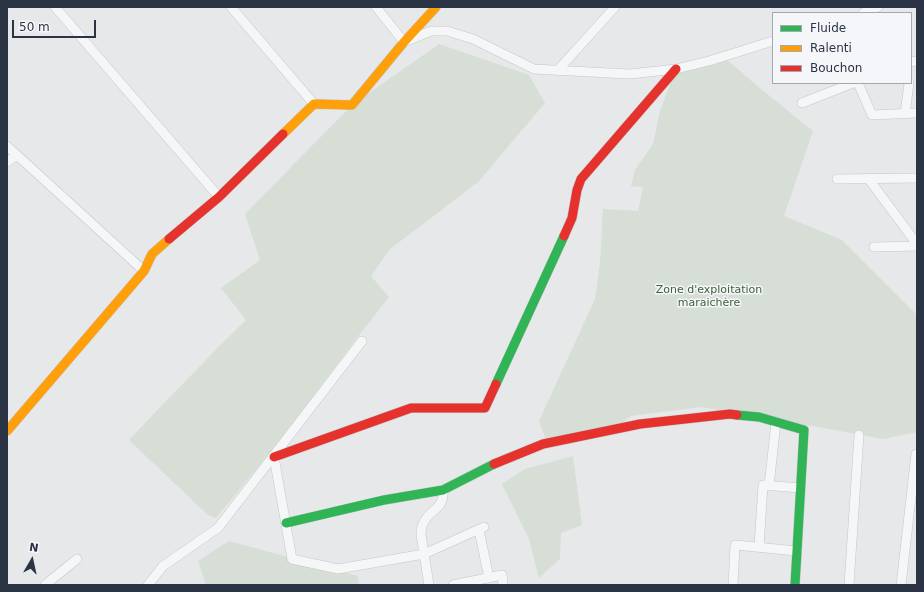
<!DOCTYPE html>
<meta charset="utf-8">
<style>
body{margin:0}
#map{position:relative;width:924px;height:592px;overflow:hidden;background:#e6e8ea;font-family:"DejaVu Sans",sans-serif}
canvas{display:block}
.frame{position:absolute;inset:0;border:8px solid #2b3445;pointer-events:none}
.legend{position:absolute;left:772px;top:12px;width:140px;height:72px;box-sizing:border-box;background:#f4f6f9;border:1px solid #a4a8b1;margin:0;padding:5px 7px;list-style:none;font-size:12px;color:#2b3445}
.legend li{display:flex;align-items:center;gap:8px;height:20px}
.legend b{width:20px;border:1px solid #a4a8b1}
.north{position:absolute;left:12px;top:540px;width:40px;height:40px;-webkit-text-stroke:3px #f4f6f9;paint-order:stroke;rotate:9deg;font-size:11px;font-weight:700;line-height:16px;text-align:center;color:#2b3445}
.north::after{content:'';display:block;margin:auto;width:14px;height:18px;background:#2b3445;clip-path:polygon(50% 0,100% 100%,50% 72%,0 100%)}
.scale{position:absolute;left:12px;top:20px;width:84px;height:18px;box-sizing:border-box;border:2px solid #2b3445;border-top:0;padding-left:5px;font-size:12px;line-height:14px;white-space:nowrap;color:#2b3445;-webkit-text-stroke:3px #f4f6f9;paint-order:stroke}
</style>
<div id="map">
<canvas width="924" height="592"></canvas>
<div class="frame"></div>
<ul class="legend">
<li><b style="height:5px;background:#30b455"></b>Fluide</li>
<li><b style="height:5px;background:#ff9f0a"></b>Ralenti</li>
<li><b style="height:5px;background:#e5322d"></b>Bouchon</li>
</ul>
<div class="north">N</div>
<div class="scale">50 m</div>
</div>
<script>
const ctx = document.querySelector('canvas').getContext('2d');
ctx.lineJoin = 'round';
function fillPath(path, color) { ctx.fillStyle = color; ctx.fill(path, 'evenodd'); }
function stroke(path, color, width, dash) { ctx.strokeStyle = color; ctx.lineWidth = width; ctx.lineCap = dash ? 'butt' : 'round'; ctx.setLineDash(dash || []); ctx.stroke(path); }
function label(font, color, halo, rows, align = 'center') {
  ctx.font = font + ' "DejaVu Sans",sans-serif'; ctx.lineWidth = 3; ctx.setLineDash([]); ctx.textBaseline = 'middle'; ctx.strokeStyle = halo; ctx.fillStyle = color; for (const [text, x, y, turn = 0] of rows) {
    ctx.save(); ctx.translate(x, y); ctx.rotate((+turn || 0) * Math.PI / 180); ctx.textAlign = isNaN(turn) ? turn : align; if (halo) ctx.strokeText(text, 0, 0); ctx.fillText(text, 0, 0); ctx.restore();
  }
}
fillPath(new Path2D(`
 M439,44L529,75L545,103L479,181L435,215L390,249L371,276L389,297L360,334L272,450L216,518L208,515L129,440C167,400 206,359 246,320L221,288L260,260L245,214L352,105Z
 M724,57L756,85L813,131L784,216L842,240L917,315V432L883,439L813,426L776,422L702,407L631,416L616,428L547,442L539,421L595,299L600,263L603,209L638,211L643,187L631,186L635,170L653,144L660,111L676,69Z
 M573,456L582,525L561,533L560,559L539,578L529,539L502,484L525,469Z
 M229,541L358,576L359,585H206L198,561Z`), '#d6ded6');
const street = new Path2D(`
 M55,7L219,197
 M231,7L314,104
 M376,7L404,42L431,31H447L473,39L534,69L609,73L630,74L676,69L709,61L773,41
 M863,13L878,7
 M911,62L917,61
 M557,71L615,7
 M858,83L872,115L917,113
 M802,103L853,83
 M905,114L909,83
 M7,146L144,271
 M7,162L17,155
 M868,178L917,244
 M837,179L917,178
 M874,247L917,246
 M274,457L292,559L338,569L424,554L484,527
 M769,486L776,422
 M479,530L489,578
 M759,547L763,485L800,488
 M45,585L77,559
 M148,585L163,566L218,528L362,341
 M429,585L421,535C421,530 421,526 424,522C430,509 445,509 443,490
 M453,585L502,575L503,585
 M733,585L735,545L797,551
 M849,585L859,435
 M901,585L916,454`);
const fast = new Path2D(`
 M496,384L564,236
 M737,415L759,417L804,430L795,585
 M286,523L384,500L443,490L494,464`);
const slow = new Path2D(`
 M283,134L314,104L352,105L404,42L436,7
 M7,431L144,271L152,254L169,239`);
const jam = new Path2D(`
 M564,236L572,218L577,190L581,179L676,69
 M169,239L219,197L283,134
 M274,457L411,408H485L496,384
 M494,464L543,444L640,424L730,414L737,415`);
stroke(street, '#c4c6c8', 10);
stroke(fast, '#c4c6c8', 10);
stroke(slow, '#c4c6c8', 10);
stroke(jam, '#c4c6c8', 10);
stroke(street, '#f5f6f7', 9);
stroke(fast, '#30b455', 9);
stroke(slow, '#ff9f0a', 9);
stroke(jam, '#e5322d', 9);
label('11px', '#3f6138', '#f4f6f9', [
 ["Zone d'exploitation",709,290],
 ["maraichère",709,303]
]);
</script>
